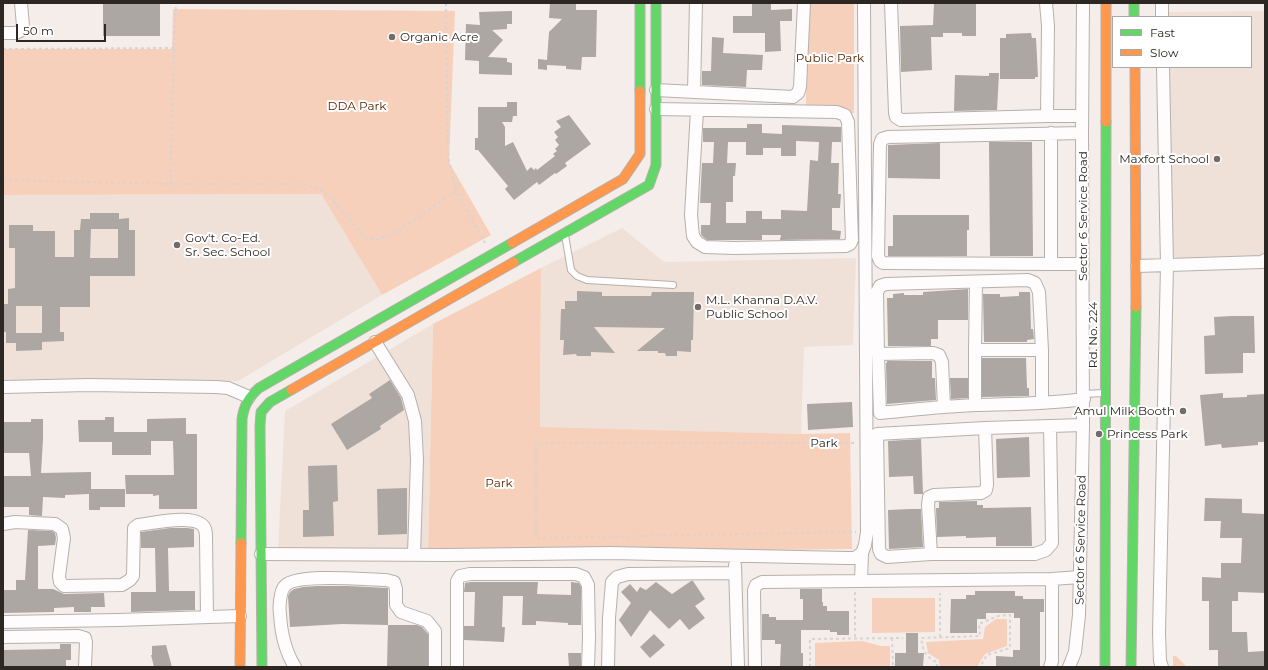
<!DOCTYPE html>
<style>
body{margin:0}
#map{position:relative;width:1268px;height:670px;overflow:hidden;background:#f5ede9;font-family:Montserrat,sans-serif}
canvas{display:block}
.frame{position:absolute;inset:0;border:4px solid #2d2724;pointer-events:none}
.legend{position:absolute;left:1112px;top:16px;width:140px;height:52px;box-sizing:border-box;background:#fff;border:1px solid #aba9a7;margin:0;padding:5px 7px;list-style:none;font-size:12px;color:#2d2724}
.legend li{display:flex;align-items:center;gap:8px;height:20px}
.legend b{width:20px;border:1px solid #aba9a7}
.scale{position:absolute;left:16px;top:24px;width:90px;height:18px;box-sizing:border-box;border:2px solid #2d2724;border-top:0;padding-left:5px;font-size:12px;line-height:14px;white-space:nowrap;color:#2d2724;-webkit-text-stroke:3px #fff;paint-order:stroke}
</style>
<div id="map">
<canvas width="1268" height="670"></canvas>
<div class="frame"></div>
<ul class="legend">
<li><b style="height:5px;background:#63d668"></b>Fast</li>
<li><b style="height:5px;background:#ff974d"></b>Slow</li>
</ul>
<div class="scale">50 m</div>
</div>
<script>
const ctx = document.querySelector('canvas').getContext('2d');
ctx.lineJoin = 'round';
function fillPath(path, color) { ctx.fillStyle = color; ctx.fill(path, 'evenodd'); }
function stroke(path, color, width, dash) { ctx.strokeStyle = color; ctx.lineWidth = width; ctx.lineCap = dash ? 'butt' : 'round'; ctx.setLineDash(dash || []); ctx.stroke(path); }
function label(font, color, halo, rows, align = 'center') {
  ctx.font = font + ' Montserrat,sans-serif'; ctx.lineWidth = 4; ctx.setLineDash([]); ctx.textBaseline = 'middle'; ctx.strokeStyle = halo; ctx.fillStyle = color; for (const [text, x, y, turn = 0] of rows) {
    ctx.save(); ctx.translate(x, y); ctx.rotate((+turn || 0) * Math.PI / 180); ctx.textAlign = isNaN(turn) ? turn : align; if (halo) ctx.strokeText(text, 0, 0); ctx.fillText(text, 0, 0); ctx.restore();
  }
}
fillPath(new Path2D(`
 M1265,11V255L1261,258L1181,261L1169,252L1168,67H1251V17H1167V12Z
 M321,194L382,295L238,381L3,380V195Z
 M622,228L664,262L856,258L853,345L804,347L801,434L540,428L541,268Z
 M433,324L428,554L278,550L285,411Z`), '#f0e1d8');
fillPath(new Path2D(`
 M806,3H854V113H806Z
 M173,9L455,11L449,162L491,235L382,295L321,194L3,195V49H172Z
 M541,268L540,427L801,434L850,433L852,549L428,554L433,324Z
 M872,598H935V632L872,633Z
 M996,619H1007V646L985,654L977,667H940L939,660L928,653L926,642L983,639L985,627Z
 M862,641L881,646H890V667H815V643Z
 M1173,656H1176L1187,667H1173Z`), '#f7d0bb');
fillPath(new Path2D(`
 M103,3H160V36H103Z
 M550,3H576V10H597L596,57H582L581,70L566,69V66L547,65V70L538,69V59L547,60L549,32L562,19L549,18Z
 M752,3H771V10L792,9V21H780L781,51L765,52V33H733V16H752Z
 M934,3H976V36H962V33H943V37H931L932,70L901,72L900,26L933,25Z
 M512,11V24H507V29L492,30L503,40L488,57L507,58V62L512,63V75L479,74V61L465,60L466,24L480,25L479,12Z
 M1031,33L1032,38H1036L1038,77H1035V79H1000V38H1006V34Z
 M712,37L724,38L723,53L763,55L762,70H747L746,87L702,85V71H711Z
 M989,73H999L997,110L954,111L955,75L989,76Z
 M507,102H517V116H513L512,122H502L505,127V146L513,142L527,171L531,167L534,170L536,168L537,170L555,156L553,154L557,151L555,149L559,145L555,140L558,137L554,132L561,127L556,121L569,115L591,144L565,163L567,166L556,174L555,173L539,185L537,182L514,200L505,189L508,186L478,150H475V138H478V107H507Z
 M747,124H762V133L782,134V125L841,127V142H832L831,163H839L838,194H841L840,208H832V230L841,231L840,239L780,240L781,235H762V240H707L702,236L701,234V225H710L711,203H700L702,163H713L714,142H703V128H747ZM796,141L819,142L818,161L810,160L807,211L781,210V219H762V211H746V223H726V202H733V176H735L736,163H727L728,142H746V155H763V148H781V156H796Z
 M989,142H1032L1033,256H990Z
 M940,143V179L888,178V145Z
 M90,213H119V219L129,218V230H135V276H90V307H60V332H64V341L42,342V350L16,351V343H6V332H3V304H8V289L15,288V248H9V225H33V231H55V257H74V230H80L81,219H90ZM91,229H118V258H90ZM16,306H42V333H16Z
 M893,215H969V230H967V256H888V246H893Z
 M968,289V320H938V339H931V346H888L887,298H893V294L904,293V295H923V292Z
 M577,291L602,292V296H651L652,292H694L693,340H691V352L677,351V356H666L665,353H658V351H637L665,328L594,327L615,353L591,352V356H577L576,354L563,355L564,340H560L561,309H565V301H577Z
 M1019,292H1030L1031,329H1033L1034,339L1027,340V342H984L983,294H1000V297L1019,296Z
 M1231,316H1254L1255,353H1243V373L1205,374L1204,336L1215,335L1214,317Z
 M982,358H1026L1027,388H1029V396L982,397Z
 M887,361H932V378H935L936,400L887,404L886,363H887Z
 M950,378H968V398L951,399Z
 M390,380L401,398L404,410L380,426L381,429L347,450L331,424L372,398L369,394Z
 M1223,393V398L1247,397V395L1265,394V442H1258V445L1222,448L1221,444L1205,446L1200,395Z
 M852,402L853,427L808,430L807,404Z
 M105,417H114V432H147V419L186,418V434H197V509H159V495L153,496V494H126L125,475H174L173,441H151V455H112V442H79L78,420H105Z
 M31,419H43V439L41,473L91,472V489H125V507H100V510H89V494L65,495V498L43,497L42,516L29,515V507H3V476H31L29,453H3V422H31Z
 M1029,437L1030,477L997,478L996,439Z
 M921,439L923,494H914L913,476L889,477L888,441Z
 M337,465L338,501L333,502L334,536L303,537V510H309L308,466Z
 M407,488V534L378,535L377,489Z
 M1205,498L1242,499V513L1265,514V593L1238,592V601H1232V632H1247L1248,652L1265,651V667H1218V650H1209V601H1202V577L1221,578V563H1241L1242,538H1220L1221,521H1204Z
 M977,501V505H983V508L1031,507L1032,546H996V537L966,538V536L937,537L936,508H939V502Z
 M910,509H921L923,547L889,549L888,510Z
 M170,528H187L194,529V547L168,548L169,591H195V610L131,612V592H156L155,548H141V532Z
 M28,530L52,531L55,533L56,538L55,545L38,546V589H53L64,594L104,593L105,607H91V612H74V607L54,608V612L3,613V590H16V580H25Z
 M691,581H693L705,599L695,606L705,618L689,630L680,619L669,629L650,610L631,637L619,620L631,603L621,592L630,584L637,592L640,587L646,590L656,582L672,594Z
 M471,582H538L537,594L571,595V582L579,583L581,587V625H568V623L536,621V625H522L523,596H503L502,627H505L504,642L464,640V626H474L475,592H464L465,583Z
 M316,586H348L388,588V625L342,624L290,627L288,596L290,592L294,589L303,587Z
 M800,589H822V602H823V606H827V611H849V635H837V632H830V630H801V653H803V667H780L781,644H775V640H762V614H769V617H776V620H803V599H800Z
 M975,591H1015V596H1023V599H1044V612H1040V667H996V656L1013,657V650H1020V618H1014V613H986V619H977V633H950L951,599H966V595H975Z
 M388,625H417L422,627L428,634V667H387Z
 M906,633H918V653H924L923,667H895V653H906Z
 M654,634L665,645L650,658L640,647Z
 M60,644H71V660H66V667H3V650L60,649Z
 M166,645L172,667H154L151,655H152V646Z
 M568,653H581V667H569Z`), '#aca7a3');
const lane = new Path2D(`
 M565,235L571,270L577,276L587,280L673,285
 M1084,394L1104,393`);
const street = new Path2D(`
 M891,3L895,113L896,117L901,120L1047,116L1048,26L1046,3
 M1162,3V17
 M3,33H16L22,30L23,26L21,3
 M656,90L793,97L798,93L800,87L804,3
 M694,92L696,3
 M656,109L837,112L845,115L848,122L852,240L850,244L846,246L734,248L705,247L697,242L693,236L691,215L697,110
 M1047,116H1082
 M1051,133V264L883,263L880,261L878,256L880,144L882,139L888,137L1082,133
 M1051,264H1083
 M1137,266L1262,262L1265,260
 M375,342L408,395L415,421L417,460L414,555
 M975,350H1042
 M878,354L933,353L939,355L942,362L944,407
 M3,387L89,385L216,387L228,388L249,397
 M1042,403V350L1039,292L1035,283L1028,280L886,284L880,286L877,292L878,354L880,413C912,410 945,406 977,405C1013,404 1048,404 1084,399
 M975,405V350L976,282
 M1050,426L1052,543L1046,550L1035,554H931L887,557L881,554L879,549L877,434L985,428L1083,425
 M3,524L15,522L55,524L62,529L64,538L59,576L60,582L64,586L122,585L130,580L133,576L134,528L138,525C152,523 189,515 201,524C206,527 206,533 206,538L207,617
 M261,554L446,555L610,553L846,558H855L862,553
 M931,554L928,505L929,497L934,495L981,493L986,490L987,485L985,428
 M735,565L738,667
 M861,581L862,553L865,545L867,532L864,3
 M3,622L118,620L240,616
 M3,637L78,636L85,638L86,642L85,667
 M295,667C285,651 281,633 280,614C279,608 280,592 284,587C294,572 368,580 386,580L394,582L396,589V605L401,612L427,621L435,631V667
 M457,667V581L460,576L470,574H576L584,577L588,585L589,638L588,667
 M608,667L609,618L612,582L617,577L628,574L735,573
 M755,667L754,590L756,585L762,582L1052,579L1080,577
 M1050,667L1052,661V579
 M1069,667L1075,652L1079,615L1083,425L1082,133L1083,3
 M1162,667L1160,661L1159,633L1167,265L1163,67`);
const fast = new Path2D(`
 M640,3V91
 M1134,3V17
 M514,262L649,185L656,165V3
 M241,543L242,419C244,405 249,397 259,388L512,243
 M262,667L260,426L261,412L270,402L291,390
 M1105,667L1106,122
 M1131,667L1136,307`);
const slow = new Path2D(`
 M1135,67L1136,307
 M1106,122V3
 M512,243L623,179L640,154V91
 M291,390L514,262
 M240,667L241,543`);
stroke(lane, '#b6b0ad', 8);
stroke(street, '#b6b0ad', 14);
stroke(fast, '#b6b0ad', 11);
stroke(slow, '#b6b0ad', 11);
stroke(new Path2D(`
 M446,3L448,156L456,191L485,243
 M3,49L174,48
 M3,180L170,184H302L319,188L329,196L366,238L375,240L388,236L407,225L456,191
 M170,184L174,48L176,3
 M854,443H536V538L856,532
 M855,592V638
 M940,637V593
 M892,638L893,667
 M810,667V639L903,638
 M937,667V662C925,657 923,650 921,638L980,636L979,624L998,616L1010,615V648L987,655L980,667`), '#d7d4d3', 2, [3, 3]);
stroke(lane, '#fefcfc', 6);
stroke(street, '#fefcfc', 12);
stroke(fast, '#63d668', 9);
stroke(slow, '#ff974d', 9);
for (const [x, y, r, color] of [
 [392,37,4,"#736c69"],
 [1217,159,4,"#736c69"],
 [177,245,4,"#736c69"],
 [698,307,4,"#736c69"],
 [1183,411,4,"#736c69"],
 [1099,434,4,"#736c69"]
]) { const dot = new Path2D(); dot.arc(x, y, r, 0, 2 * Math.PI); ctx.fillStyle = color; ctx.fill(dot); stroke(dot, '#fff', 1.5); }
label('12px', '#2d2724', '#fff', [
 ["Organic Acre",400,37],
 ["Maxfort School",1209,159,"right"],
 ["Gov't. Co-Ed.",185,238],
 ["Sr. Sec. School",185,252],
 ["M.L. Khanna D.A.V.",706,300],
 ["Public School",706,314],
 ["Amul Milk Booth",1175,411,"right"],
 ["Princess Park",1107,434]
], 'left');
label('12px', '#562400', '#fff', [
 ["Public Park",830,58],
 ["DDA Park",357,106],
 ["Park",499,483]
]);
label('12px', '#2d2724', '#fff', [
 ["Sector 6 Service Road",1083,216,-90],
 ["Rd. No. 224",1093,335,-90],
 ["Park",824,443],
 ["Sector 6 Service Road",1081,540,-89]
]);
</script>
